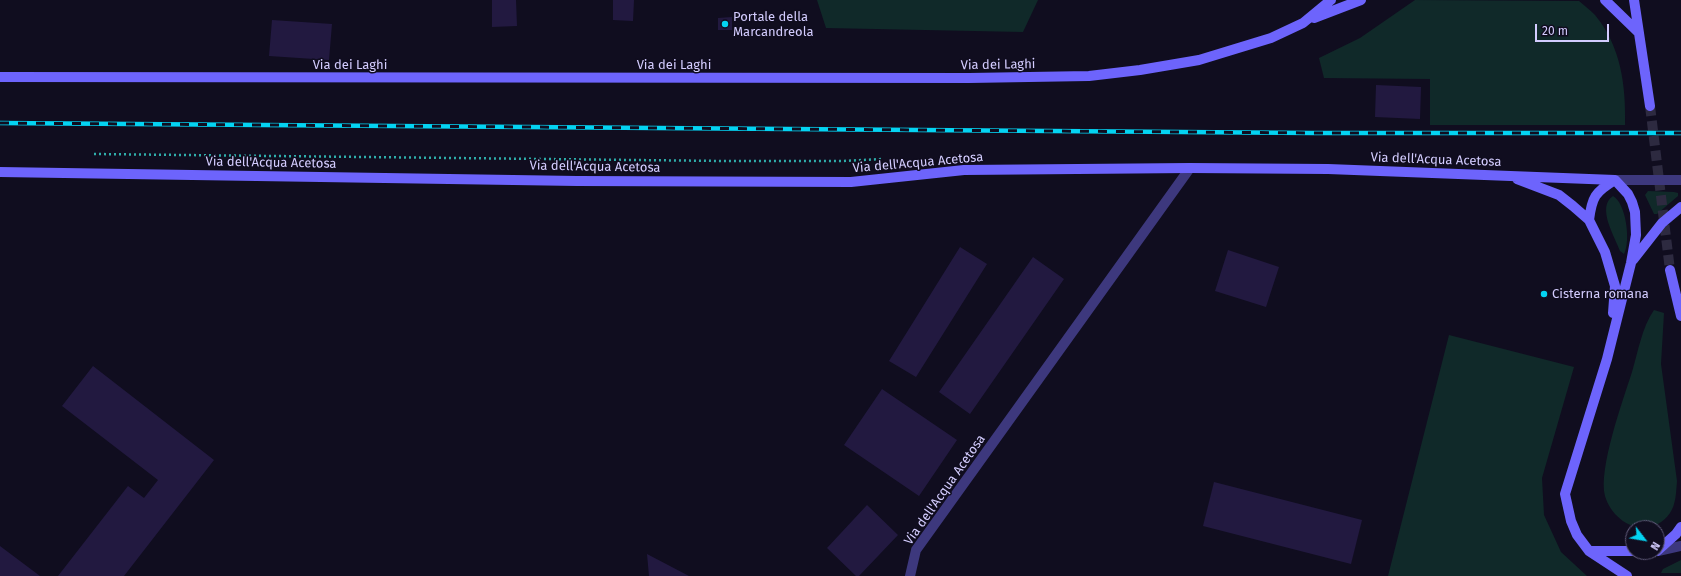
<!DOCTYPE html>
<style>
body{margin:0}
#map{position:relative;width:1681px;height:576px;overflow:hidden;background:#100d1f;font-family:"Fira Sans",sans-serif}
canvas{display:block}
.north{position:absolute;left:1625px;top:520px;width:40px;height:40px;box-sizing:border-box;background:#100d1f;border:1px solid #5e5978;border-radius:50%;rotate:121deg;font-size:11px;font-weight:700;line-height:16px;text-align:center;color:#d3ccfe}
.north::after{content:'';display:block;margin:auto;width:14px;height:18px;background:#04d3f2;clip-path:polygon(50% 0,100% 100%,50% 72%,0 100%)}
.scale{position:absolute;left:1535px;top:24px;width:74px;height:18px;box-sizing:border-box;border:2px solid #d3ccfe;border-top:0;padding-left:5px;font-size:12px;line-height:14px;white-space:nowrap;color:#d3ccfe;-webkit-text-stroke:3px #100d1f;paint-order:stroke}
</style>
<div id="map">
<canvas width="1681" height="576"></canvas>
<div class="north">N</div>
<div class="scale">20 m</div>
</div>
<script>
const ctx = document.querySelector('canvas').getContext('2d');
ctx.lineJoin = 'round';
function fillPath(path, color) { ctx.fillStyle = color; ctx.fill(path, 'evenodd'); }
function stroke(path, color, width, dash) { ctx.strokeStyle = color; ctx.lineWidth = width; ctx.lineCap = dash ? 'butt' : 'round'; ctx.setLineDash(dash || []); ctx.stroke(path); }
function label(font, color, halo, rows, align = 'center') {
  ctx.font = font + ' "Fira Sans",sans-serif'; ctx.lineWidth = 3; ctx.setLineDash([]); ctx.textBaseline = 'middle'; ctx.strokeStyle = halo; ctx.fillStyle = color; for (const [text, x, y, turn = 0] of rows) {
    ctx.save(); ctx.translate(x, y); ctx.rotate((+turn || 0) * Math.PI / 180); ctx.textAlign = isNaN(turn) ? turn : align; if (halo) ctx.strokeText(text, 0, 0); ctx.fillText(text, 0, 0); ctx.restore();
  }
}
fillPath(new Path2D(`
 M817,0H1038L1023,32L826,28Z
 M1415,0L1579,1C1584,5 1590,10 1595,15C1621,46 1626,86 1625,125H1430V79L1324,78L1319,58L1360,38Z
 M1648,191L1674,192L1678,193V196L1657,214H1654L1645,195Z
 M1613,196C1626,203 1631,241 1624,254L1620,251C1615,237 1596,207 1613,196Z
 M1654,310L1664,313L1661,364L1677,481C1676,493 1676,504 1670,513C1649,542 1613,524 1605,496C1598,469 1623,400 1632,372C1638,352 1642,327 1654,310Z
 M1449,335L1574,367L1542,478L1544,515L1561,552L1587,576H1388Z
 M1681,560V573H1661L1663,569Z`), '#102929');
fillPath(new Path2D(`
 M492,0H516L517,26L492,27Z
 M613,0H634L633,21L613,20Z
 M732,17V30H718V18Z
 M272,20L332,24L329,60L269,56Z
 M1376,85L1421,87L1420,119L1375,117Z
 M960,247L987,264L916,377L889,361Z
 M1228,250L1279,267L1266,307L1215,291Z
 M1033,257L1064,279L970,414L939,392Z
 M93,366L214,460L124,576H58L128,486L144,498L158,480L62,406Z
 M882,389L957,440L919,496L844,445Z
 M1214,482L1362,520L1351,564L1203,526Z
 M867,505L898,535L859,576H856L827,548Z
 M0,546L40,576H0Z
 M647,554L689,576H649Z`), '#221940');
stroke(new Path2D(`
 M1650,106L1670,270`), '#2d2a40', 10, [10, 5]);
stroke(new Path2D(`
 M94,154L723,161H842L883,159`), '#2faeab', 2.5, [2, 3]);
stroke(new Path2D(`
 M1615,180H1681
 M1658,551L1681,546
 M910,576L916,550L1190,168`), '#3d387d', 10);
stroke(new Path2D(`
 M1605,0L1639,33
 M1634,0L1650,106
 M1314,18L1361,0
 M0,77L969,78L1089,76L1140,70L1199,60L1271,38L1303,23L1331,0
 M0,172L577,181L851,182L964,170L1190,168L1328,169L1615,180
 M1517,179L1559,195L1573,206L1589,220L1605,252L1615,286L1613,313
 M1615,180L1628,194L1632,202L1635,212L1636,235L1631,263L1607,359L1565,494L1571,521L1577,535L1589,551L1627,576
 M1589,220C1592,197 1595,192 1615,180
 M1633,260L1662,223L1681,207
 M1670,270L1681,316
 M1589,551H1633
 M1657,551L1676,534L1681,527`), '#6d64fc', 10);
const rail = new Path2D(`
 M0,123L1313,133H1681`);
stroke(rail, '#04d3f2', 4.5);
stroke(rail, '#100d1f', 3, [9]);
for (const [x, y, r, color] of [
 [725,24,4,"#04d3f2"],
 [1544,294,4,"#04d3f2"]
]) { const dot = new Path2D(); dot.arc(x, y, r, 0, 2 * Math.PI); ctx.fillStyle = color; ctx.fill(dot); stroke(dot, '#100d1f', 1.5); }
label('13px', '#d3ccfe', '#100d1f', [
 ["Portale della",733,17],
 ["Marcandreola",733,32],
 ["Cisterna romana",1552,294]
], 'left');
label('13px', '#d3ccfe', '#100d1f', [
 ["Via dei Laghi",350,65],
 ["Via dei Laghi",674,65],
 ["Via dei Laghi",998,65,-1],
 ["Via dell'Acqua Acetosa",1436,160,2],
 ["Via dell'Acqua Acetosa",271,163,1],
 ["Via dell'Acqua Acetosa",918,163,-5],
 ["Via dell'Acqua Acetosa",595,167,1],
 ["Via dell'Acqua Acetosa",945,490,-55]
]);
</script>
